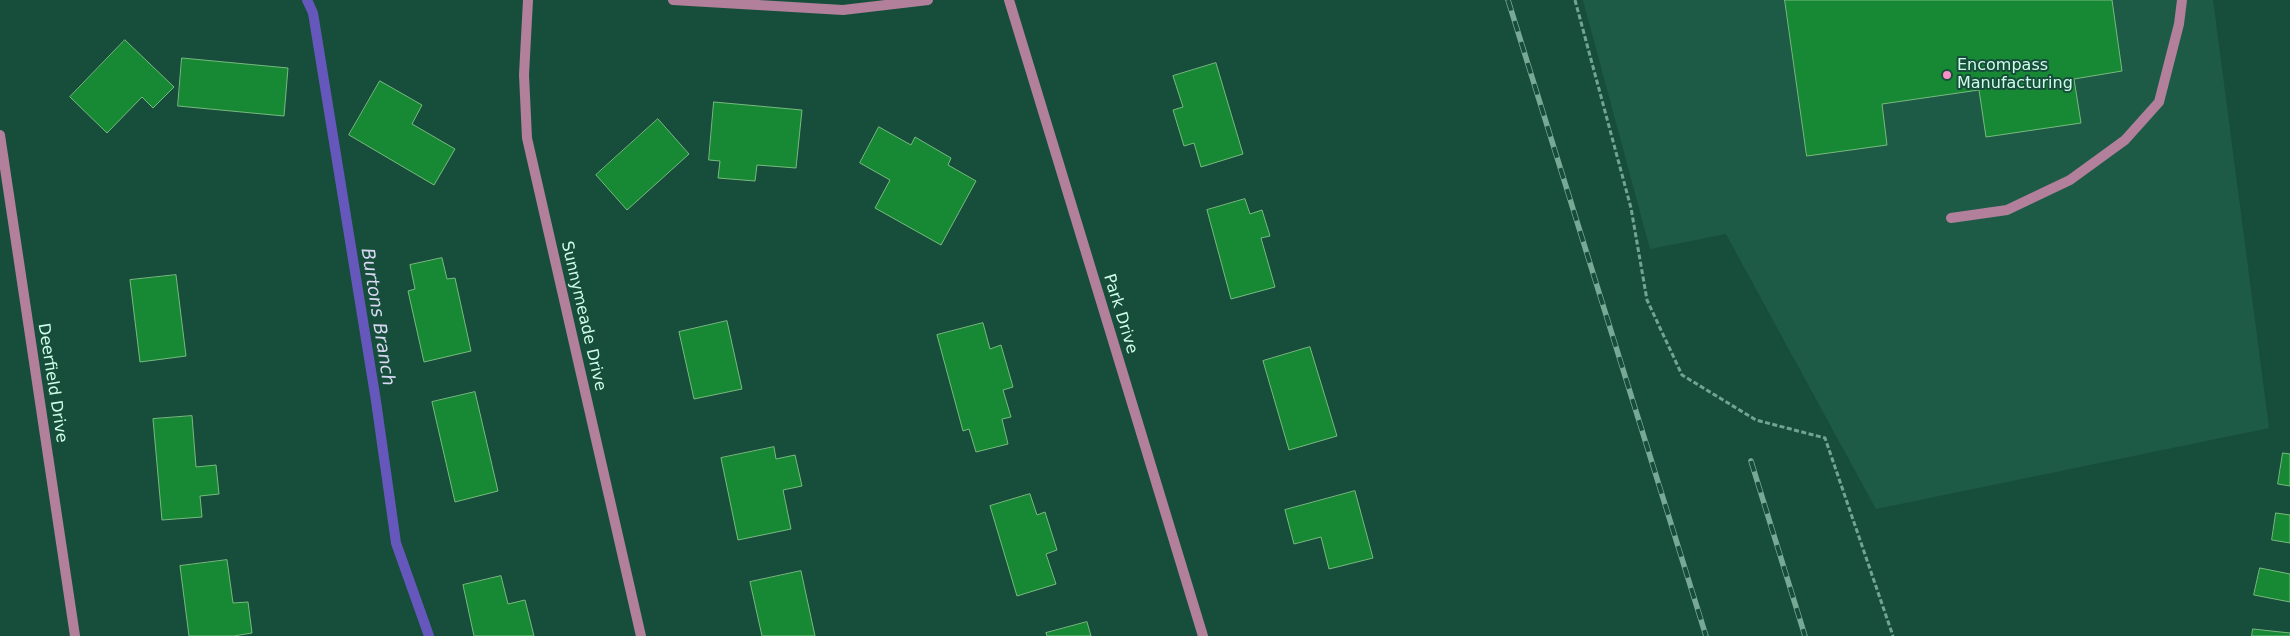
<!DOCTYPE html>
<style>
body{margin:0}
canvas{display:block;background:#174e3b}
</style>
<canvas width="2290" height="636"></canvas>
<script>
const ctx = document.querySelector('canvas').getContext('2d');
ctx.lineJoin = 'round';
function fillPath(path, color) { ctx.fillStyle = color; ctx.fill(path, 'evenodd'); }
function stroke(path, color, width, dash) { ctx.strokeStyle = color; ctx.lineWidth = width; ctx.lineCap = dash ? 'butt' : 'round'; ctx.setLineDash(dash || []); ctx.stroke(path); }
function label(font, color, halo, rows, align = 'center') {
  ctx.font = font + ' "DejaVu Sans",sans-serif'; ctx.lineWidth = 4; ctx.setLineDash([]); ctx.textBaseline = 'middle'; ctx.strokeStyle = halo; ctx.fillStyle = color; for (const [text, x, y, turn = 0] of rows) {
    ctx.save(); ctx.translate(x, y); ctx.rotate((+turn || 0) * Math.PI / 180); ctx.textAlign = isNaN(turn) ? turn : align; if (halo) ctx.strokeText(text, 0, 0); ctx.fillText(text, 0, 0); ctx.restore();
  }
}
fillPath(new Path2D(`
 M1583,0H2213L2269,428L1876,509L1726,234L1650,249Z`), '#1e5b46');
stroke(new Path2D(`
 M307,0L313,13L376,401L396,543L429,636`), '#6657bd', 10);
const building = new Path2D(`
 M1785,0H2112L2122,71L2074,79L2081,123L1986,137L1979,90L1882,104L1887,145L1807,156Z
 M125,40L174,87L153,108L142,97L107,133L70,97Z
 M182,58L288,68L284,116L178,106Z
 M1216,63L1243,154L1201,167L1194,143L1184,146L1173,110L1183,107L1173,76Z
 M380,81L422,105L412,124L455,149L434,185L349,135Z
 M714,102L802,110L796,168L757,165L755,181L718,178L720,161L709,160Z
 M658,119L689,154L627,210L596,175Z
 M879,127L911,145L915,137L951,158L948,165L976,181L941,245L875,208L890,180L860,163Z
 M1245,199L1250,214L1262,210L1270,236L1261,238L1275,287L1231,299L1207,210Z
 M442,258L447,279L455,278L471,351L424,362L408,291L415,289L410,265Z
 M176,275L186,356L140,362L130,280Z
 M727,321L742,389L694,399L679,332Z
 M983,323L990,349L1001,345L1013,387L1003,390L1011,417L1002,419L1008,444L976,452L969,429L963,431L937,335Z
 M1310,347L1337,436L1289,450L1263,361Z
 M475,392L498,491L455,502L432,402Z
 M192,416L196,467L216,465L219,494L200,496L202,517L162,520L153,419Z
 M774,447L776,459L795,455L802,486L783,490L791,529L738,540L721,458Z
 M2283,453L2290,454V486L2278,484Z
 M1355,491L1373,558L1329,569L1321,537L1294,544L1285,510Z
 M1030,494L1037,515L1045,512L1057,550L1046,554L1056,584L1017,596L990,506Z
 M2276,513L2290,515V543L2272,540Z
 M227,560L233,603L248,602L252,633L234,636H189L180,566Z
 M2260,568L2290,574V602L2254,595Z
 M801,571L815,636H762L750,582Z
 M501,576L508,604L525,600L534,636H474L463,585Z
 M1087,622L1091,636H1047L1046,633Z
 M2253,629L2290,633V636H2252Z`);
fillPath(building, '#178834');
stroke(building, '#77ba7e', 1);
stroke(new Path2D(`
 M1575,0L1631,208L1647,300L1682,375L1756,420L1825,438L1893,636`), '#72a591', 3, [5, 2.5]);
stroke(new Path2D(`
 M528,0L524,75L527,138L641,636
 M673,0L843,10L928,0
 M1009,0L1203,636
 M0,135L75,636
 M1951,218L2007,210L2070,180L2125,140L2159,102L2179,24L2182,0`), '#b2809a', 10);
const rail = new Path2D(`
 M1508,0L1706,636
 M1751,461L1805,636`);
stroke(rail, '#77a996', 5.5);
stroke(rail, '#174e3b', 4, [11]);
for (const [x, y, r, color] of [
 [1947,75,5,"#f98fc9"]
]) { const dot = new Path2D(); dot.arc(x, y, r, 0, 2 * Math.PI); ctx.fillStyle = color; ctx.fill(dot); stroke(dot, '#174e3b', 2); }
label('16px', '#cffde9', '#174e3b', [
 ["Encompass",1957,66],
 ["Manufacturing",1957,84]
], 'left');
label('16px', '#cffde9', '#174e3b', [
 ["Park Drive",1120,314,73],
 ["Sunnymeade Drive",583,316,77],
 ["Deerfield Drive",52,383,81]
]);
label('italic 18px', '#d8d8f3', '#174e3b', [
 ["Burtons Branch",377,317,81]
]);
</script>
